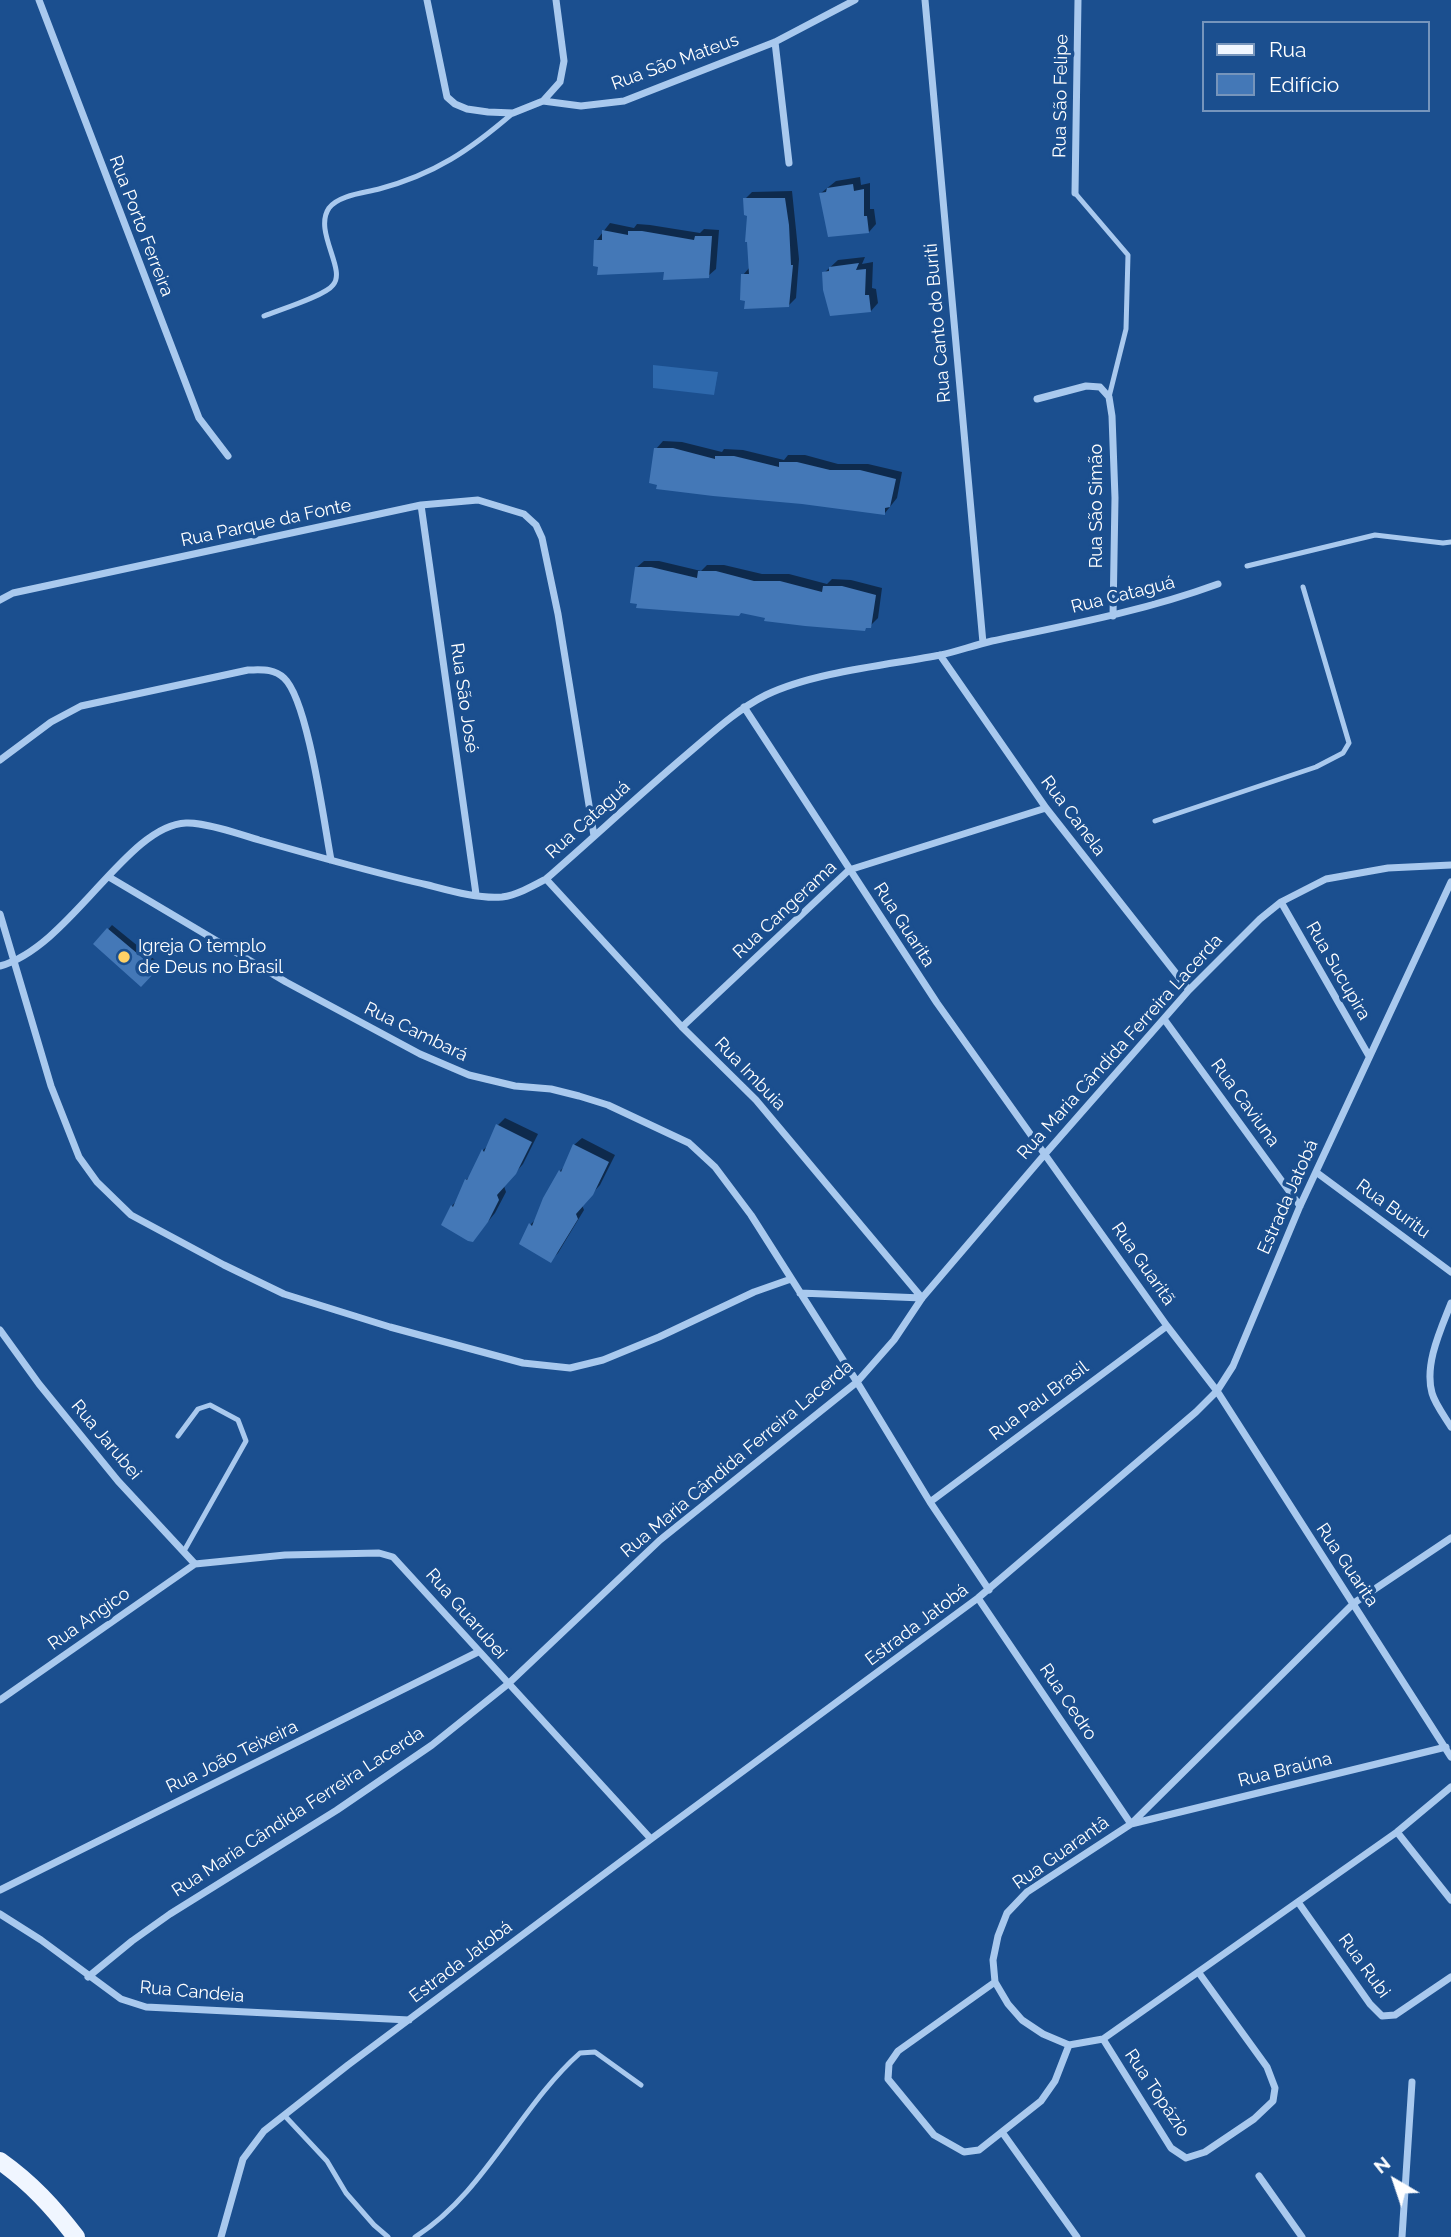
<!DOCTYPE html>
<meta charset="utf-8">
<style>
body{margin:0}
#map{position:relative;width:1451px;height:2237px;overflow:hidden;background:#1b4f8f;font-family:Raleway,sans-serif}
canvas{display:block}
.legend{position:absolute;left:1202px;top:21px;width:228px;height:91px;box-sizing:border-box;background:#1b4f8f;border:2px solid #7695bc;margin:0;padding:9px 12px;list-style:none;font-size:21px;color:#fff}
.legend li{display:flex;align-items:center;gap:14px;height:35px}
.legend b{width:35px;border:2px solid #7695bc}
.north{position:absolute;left:1360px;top:2146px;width:70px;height:70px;-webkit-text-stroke:5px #1b4f8f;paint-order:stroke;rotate:321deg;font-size:19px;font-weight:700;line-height:28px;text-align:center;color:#fff}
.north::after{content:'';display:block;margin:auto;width:24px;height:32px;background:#fff;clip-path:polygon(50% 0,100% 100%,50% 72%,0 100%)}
</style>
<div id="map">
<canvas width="1451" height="2237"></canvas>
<ul class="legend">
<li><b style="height:9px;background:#f0f6ff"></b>Rua</li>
<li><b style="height:19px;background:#4478b7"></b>Edifício</li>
</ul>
<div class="north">N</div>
</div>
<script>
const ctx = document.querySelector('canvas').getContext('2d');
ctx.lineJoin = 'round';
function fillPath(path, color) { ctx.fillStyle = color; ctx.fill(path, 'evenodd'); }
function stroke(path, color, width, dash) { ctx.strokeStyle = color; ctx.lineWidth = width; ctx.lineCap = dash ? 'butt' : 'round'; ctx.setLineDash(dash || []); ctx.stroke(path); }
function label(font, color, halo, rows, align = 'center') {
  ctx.font = font + ' Raleway,sans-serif'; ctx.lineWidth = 7; ctx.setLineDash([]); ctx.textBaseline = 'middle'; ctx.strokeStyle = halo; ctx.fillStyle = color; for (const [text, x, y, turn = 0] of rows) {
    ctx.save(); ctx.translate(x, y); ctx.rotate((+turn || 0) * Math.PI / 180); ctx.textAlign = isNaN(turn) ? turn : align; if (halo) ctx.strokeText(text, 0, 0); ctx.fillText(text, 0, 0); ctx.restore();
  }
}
fillPath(new Path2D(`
 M653,365L718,372L714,395L653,388Z`), '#2e69ad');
fillPath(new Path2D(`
 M860,177L861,185L870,183V209H874L876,224L869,232L821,193L836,181Z
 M792,191L799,259L796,298L789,305L743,275L750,267L749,214L745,199L752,192Z
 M610,223L634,228L637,224L650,225L700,233L704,229L719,230L716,269L708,276L666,270L596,241Z
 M865,257L862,264L873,262L872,288L876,289L878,303L871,311L824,273L838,260Z
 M663,441L682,442L722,452L724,449L743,450L784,460L788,455H805L838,464H868L902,472L897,498L885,513L656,449Z
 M644,561H659L701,571L707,565H724L762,574H789L827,584L832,579L851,580L882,588L878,618L870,626L767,617L742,611L636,568Z
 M112,925L160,964L141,985L95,944Z
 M505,1118L538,1134L523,1164L504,1186L506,1192L495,1213L473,1240L443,1224L452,1206L458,1199L466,1180L471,1175L483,1150L490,1144L498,1125Z
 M582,1138L615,1155L600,1185L582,1205L584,1210L558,1253L550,1261L522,1243L531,1224L537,1218L560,1171L566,1165L574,1145Z`), '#0007');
fillPath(new Path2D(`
 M853,184L854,191L864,189V216H867L869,233L828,237L819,193L826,192L827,188Z
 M743,198H785L789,225L791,265H793L789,307L744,309L745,301L740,300L741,274H749L747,242H745L747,216L744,215Z
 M602,230L628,235V231H642L694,240L695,236H712L709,278L663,280L664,272L597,275L598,267L593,266L594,240H602Z
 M859,263L856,270L866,269L865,295H869L871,312L830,316L823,290L822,272L829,271V267Z
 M654,448H673L715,459V456H734L779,467V462H797L830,470H860L896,479L890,507L885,508V515L802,504L713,496L656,489L657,485L649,483Z
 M635,567H651L697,578L698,571H716L754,581H780L822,592L823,586H842L876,595L871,628H866L865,631L805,626L764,621L765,618L741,613L739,616L636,608L637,604L630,603Z
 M107,928L157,970L141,987L93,944Z
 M496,1124L532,1142L516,1174L497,1195L499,1200L488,1222L473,1242L468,1241L441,1225L451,1205L453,1207L465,1179L467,1180L482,1149L484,1152Z
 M573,1144L609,1162L593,1195L576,1214L578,1219L551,1263L519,1244L529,1223L532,1226L543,1198L559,1170L561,1172Z`), '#4478b7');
stroke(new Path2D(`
 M1075,193L1128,255L1126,329L1109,397
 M264,316C279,310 325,296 333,285C347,270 313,231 329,208C339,195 364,193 379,189C435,174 470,150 513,113
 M1247,566L1375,535L1443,543L1451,542
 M1155,821L1316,767L1343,753L1349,743L1303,587
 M178,1436L198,1409L210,1405L238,1420L246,1441L184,1551
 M284,2115L327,2161L346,2193L374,2225L388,2237
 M415,2237C484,2194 519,2107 580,2053L595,2052L641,2085`), '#a9c9ee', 5);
stroke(new Path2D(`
 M39,0L199,418L228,456
 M427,0L447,97L455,104L467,109L488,112L513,113L543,101L581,106L624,101L775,42L855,0
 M925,0L983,643
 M775,42L789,163
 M543,101L560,82L564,61L556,0
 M1075,193L1078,0
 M1037,399L1086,386L1100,387L1109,397L1112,416L1115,498L1113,616
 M421,505L476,894
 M0,600L13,593L421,505L478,500L524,514L536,525L542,538L558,614L594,836
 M940,655L1046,808L1189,990
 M744,707L937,1003L1167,1326L1217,1391L1451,1757
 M0,760L51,722L81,706L248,670C261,670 273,668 284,678C308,700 324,823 331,860
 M109,877L286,982L420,1054L469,1075L515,1086L551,1089L579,1096L608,1105L689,1143L715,1167L751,1215L857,1382L930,1502L989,1590
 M546,879L682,1027L756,1100L922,1298
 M1281,902L1369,1056
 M0,914L51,1086L79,1157L97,1182L131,1215L224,1265L284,1294L390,1327L523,1363L570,1368L603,1360L659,1337L754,1292L791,1279
 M0,966C70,947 127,825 186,823C204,822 240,834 259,840C315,856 371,872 428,885C451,891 479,899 502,897C517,895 533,886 546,879C593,838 638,796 685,756C710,735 736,710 766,695C814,672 887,665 941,655C958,651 975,645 992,641C1069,625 1144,611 1218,584
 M1164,1019L1300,1206
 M682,1027L849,870L1046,808
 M1316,1172L1451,1272
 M800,1293L922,1298
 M1451,1303C1441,1329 1424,1364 1432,1393C1435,1404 1445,1417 1451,1427
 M0,1330L39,1384L118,1481L195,1564
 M930,1502L1167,1326
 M1451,1538L1354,1603L1131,1824L1027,1892L1007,1913L998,1936L993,1960L995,1982L1008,2004L1022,2020L1043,2034L1069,2045L1103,2039L1397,1832L1451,1787
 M195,1564L285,1555L379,1553L393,1557L651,1839
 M978,1598L1131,1824L1446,1747
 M0,1700L195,1564
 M1397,1832L1451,1900
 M0,1890L478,1652
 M1298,1902L1370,2004L1382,2016L1395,2015L1451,1977
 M0,1914L41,1940L121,1999L146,2007L409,2020
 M88,1977L132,1941L170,1914L337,1810L432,1745L508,1684L660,1540L857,1382L894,1340L922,1298L1045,1154L1189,990L1260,919L1281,902L1326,879L1388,868L1451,865
 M995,1982L898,2051L889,2064L888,2079L934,2135L964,2152L979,2150L1041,2101L1055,2081L1069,2045
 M1103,2039L1171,2148L1186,2158L1205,2152L1254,2119L1273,2101L1275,2088L1267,2067L1199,1973
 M1002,2132L1077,2237
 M1259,2176L1302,2237
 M221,2237L243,2159L264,2131L348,2065L651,1839L978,1598L1196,1412L1217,1391L1233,1366L1300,1206L1451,882
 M1402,2237L1412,2082`), '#a9c9ee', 7);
stroke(new Path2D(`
 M0,2161C31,2183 53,2207 76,2237`), '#f0f6ff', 18);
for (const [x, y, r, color] of [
 [124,957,7,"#ffd166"]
]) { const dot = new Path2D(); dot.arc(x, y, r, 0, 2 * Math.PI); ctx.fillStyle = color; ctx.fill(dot); stroke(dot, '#1b4f8f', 2.5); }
label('18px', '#fff', '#1b4f8f', [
 ["Rua São Mateus",675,62,-20],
 ["Rua São Felipe",1061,96,-89],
 ["Rua Porto Ferreira",141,226,69],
 ["Rua Canto do Buriti",938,323,-95],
 ["Rua São Simão",1097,506,-90],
 ["Rua Parque da Fonte",266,523,-12],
 ["Rua Cataguá",1123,595,-14],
 ["Rua São José",464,698,82],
 ["Rua Canela",1073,816,53],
 ["Rua Cataguá",588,820,-42],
 ["Rua Cangerama",785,910,-43],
 ["Rua Guarita",904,925,57],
 ["Rua Sucupira",1338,971,60],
 ["Rua Cambará",416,1032,26],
 ["Rua Maria Cândida Ferreira Lacerda",1120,1047,-48],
 ["Rua Imbuia",750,1074,46],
 ["Rua Caviuna",1245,1103,54],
 ["Estrada Jatobá",1288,1197,-66],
 ["Rua Buritu",1393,1209,36],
 ["Rua Guaritã",1143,1264,55],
 ["Rua Pau Brasil",1039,1401,-37],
 ["Rua Jarubei",106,1440,50],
 ["Rua Maria Cândida Ferreira Lacerda",737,1459,-40],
 ["Rua Guarita",1347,1565,56],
 ["Rua Guarubei",466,1614,49],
 ["Rua Angico",89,1619,-35],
 ["Estrada Jatobá",917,1625,-37],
 ["Rua Cedro",1068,1702,56],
 ["Rua João Teixeira",232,1757,-26],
 ["Rua Braúna",1285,1770,-14],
 ["Rua Maria Cândida Ferreira Lacerda",298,1812,-33],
 ["Rua Guarantâ",1061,1853,-35],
 ["Estrada Jatobá",461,1962,-37],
 ["Rua Rubi",1364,1966,54],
 ["Rua Candeia",192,1992,5],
 ["Rua Topázio",1157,2093,56]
]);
label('18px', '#fff', '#1b4f8f', [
 ["Igreja O templo",138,947],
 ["de Deus no Brasil",138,968]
], 'left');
</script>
